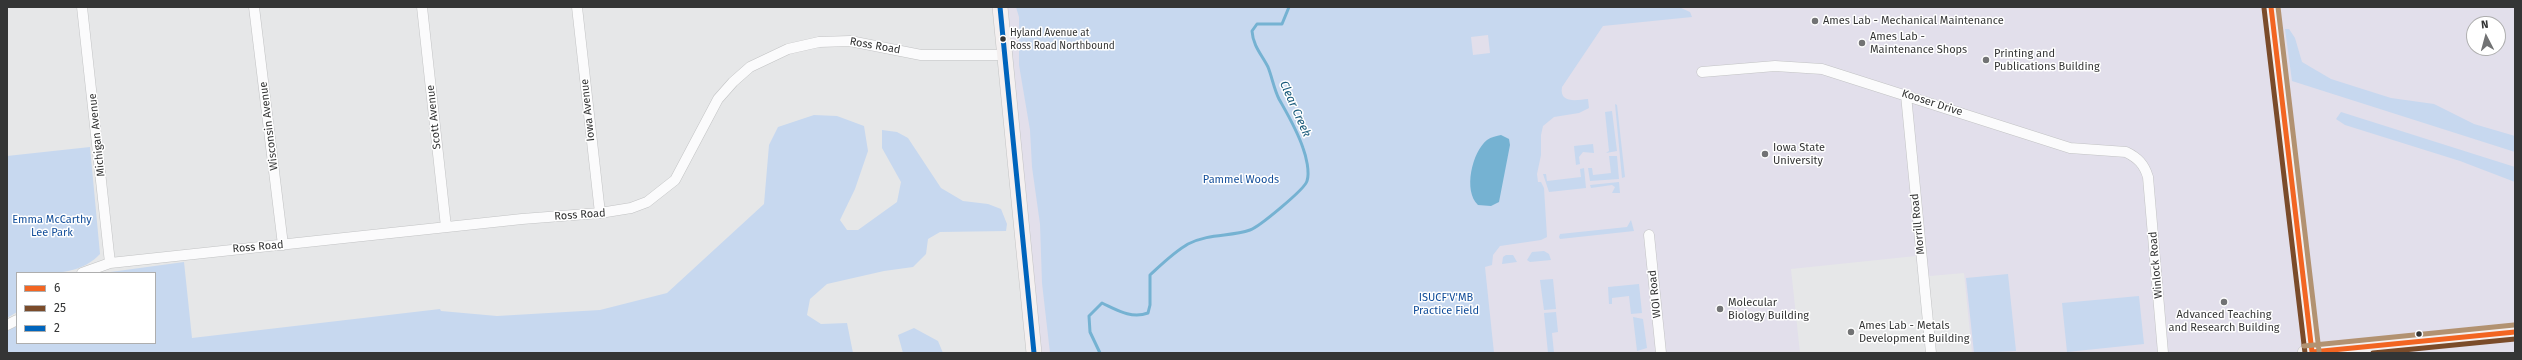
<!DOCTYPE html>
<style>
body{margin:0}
#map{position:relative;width:2522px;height:360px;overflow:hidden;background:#e6e7e8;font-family:"Fira Sans",sans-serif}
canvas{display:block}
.frame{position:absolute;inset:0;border:8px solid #343535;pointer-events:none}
.legend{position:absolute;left:16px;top:272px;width:140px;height:72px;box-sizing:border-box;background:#fff;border:1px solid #aeaeae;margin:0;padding:5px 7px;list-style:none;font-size:12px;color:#343535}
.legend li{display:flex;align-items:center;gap:8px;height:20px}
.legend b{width:20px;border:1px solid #aeaeae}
.north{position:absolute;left:2466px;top:16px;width:40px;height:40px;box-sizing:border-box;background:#fff;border:1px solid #aeaeae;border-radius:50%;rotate:354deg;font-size:11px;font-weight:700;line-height:16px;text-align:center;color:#343535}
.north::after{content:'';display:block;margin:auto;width:14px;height:18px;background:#727374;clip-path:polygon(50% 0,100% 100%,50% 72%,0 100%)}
</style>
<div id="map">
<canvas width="2522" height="360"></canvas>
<div class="frame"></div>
<ul class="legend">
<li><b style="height:5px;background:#f26522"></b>6</li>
<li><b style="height:5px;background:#7a4b2a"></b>25</li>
<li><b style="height:5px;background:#0065bd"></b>2</li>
</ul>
<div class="north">N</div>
</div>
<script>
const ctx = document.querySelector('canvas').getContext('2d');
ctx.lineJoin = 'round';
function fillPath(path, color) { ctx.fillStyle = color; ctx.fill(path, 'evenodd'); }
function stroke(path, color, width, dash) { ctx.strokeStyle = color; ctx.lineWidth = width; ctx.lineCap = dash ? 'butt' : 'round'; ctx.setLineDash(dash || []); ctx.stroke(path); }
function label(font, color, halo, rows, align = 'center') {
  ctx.font = font + ' "Fira Sans",sans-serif'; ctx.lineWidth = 3; ctx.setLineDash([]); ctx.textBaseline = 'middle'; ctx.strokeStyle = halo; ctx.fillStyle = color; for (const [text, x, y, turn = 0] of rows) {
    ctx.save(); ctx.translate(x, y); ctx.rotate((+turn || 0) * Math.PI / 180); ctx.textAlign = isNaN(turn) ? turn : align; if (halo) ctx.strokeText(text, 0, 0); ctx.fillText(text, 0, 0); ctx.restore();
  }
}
fillPath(new Path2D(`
 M1000,7H2515V353H1972L1964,273L1919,277L1916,256L1791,269L1800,353H1035ZM2474,24H2498V48H2474Z`), '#e2dfeb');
fillPath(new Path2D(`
 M1016,7H1679L1690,12L1692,17L1603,26L1562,87C1559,104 1577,100 1588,99L1589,108L1579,113L1554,117L1543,126L1541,135V155L1537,174L1538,182H1541L1544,188L1547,237L1541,240L1500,246L1493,255L1492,265L1485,267L1494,353H1050L1042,283L1040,224L1032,167L1030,130L1019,65V17ZM1488,35L1490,53L1473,55L1471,37Z
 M2285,29H2289L2295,38L2302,62L2331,79L2391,98L2434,104L2474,124L2515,136V152L2292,81Z
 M1615,104L1617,105L1625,177L1622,178Z
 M1612,111L1617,151L1606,153L1609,151L1605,112Z
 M2341,112L2515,167V182L2460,161L2345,125L2336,119Z
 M814,115L837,116L864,126L868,151L855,189L840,220L847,230H858L897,202L901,182L882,148V130L897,132L908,138L941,188L963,201L988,204L1001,209L1007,224L1006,231L940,232L928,239L926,254L913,267L884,271L827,284L810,299L807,315L821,324L847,323L853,353H7V331L17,326V343H155V273H103L184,262L192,338L440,309L441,311L497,316L600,310L667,293L764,204L769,145L778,127Z
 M1593,144L1594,153L1583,152L1579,157L1580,164L1576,165L1574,146Z
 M90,147L100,254C79,277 45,273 17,273V312L7,318V156Z
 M1609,156H1617L1619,179L1590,181L1588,168H1592L1593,175L1611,173Z
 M1584,168L1586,188L1549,192L1543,174H1546L1547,181L1581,177L1580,169Z
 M1619,182L1620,193H1612L1615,187L1612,185L1591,188L1590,185Z
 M1631,220L1634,231L1560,239L1559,237L1560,234L1627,227Z
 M1544,251L1549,254L1551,260L1530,262L1527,260L1532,252Z
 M1506,255H1513L1517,262L1502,264L1503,257Z
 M2008,274L2016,351L1974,353L1966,278Z
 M1553,279L1556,309L1544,310L1540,280Z
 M1639,284L1642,313L1631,314L1629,296L1612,298V304H1609L1608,287Z
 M2139,296L2144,344L2067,352L2062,303Z
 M1556,312L1558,332L1552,333L1554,353H1548L1544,313Z
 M1633,317L1643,319L1647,348L1637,351Z
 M914,328L938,341L943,353H903L898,335Z`), '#c7d8ef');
fillPath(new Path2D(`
 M1501,135L1509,139L1510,145L1499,202L1491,206L1478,205C1463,191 1472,152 1487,140C1491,137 1497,136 1501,135Z`), '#75b2d2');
stroke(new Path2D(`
 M1100,353L1090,332L1089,316L1102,303C1117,310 1131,319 1148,313L1150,305V275C1162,264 1174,252 1188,244C1210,233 1230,237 1250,230C1259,227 1305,189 1307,181C1310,172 1306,156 1303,148C1297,130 1288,115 1279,99C1274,89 1272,77 1268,67C1262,55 1253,46 1252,31L1257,24H1282L1289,7`), '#75b2d2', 3);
const street = new Path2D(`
 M82,7L110,263
 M254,7L283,245
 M422,7L446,227
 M577,7L600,213
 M1702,72L1775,66L1822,69L2070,148L2126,152C2138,158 2144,164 2148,177L2163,353
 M1906,95L1931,353
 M1649,235L1661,353
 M82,273L110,263L522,219L600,213L631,208L647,202L675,180L718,99L733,82L750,67L788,49L819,42L850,41L921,55H1005
 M7,325L17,320`);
const secondary = new Path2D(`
 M1000,7L1034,353
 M2271,7L2312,352
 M2305,353L2515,332`);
stroke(street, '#c2c3c4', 11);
stroke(secondary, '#c2c3c4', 16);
stroke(street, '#fbfbfc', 10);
stroke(secondary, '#f4f0f0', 15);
stroke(new Path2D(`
 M2271,7L2312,352
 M2312,352L2515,332`), '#f26522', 5);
stroke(new Path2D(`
 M2264,8L2305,353
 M2373,353L2515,339`), '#7a4b2a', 5);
stroke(new Path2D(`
 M1000,7L1034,353`), '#0065bd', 5);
stroke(new Path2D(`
 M2278,7L2319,351
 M2304,346L2514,325`), '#b29271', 5);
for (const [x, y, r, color] of [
 [1815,21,4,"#727374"],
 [1003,39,3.5,"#343535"],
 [1862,43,4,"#727374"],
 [1986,60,4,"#727374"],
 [1765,154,4,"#727374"],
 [2224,302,4,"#727374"],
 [1720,309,4,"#727374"],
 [1851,332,4,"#727374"],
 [2419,334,3.5,"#343535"]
]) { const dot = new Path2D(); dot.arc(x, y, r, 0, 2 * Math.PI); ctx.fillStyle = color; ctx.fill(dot); stroke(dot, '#fff', 1.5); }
label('10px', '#343535', '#fff', [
 ["Hyland Avenue at",1010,33],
 ["Ross Road Northbound",1010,46]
], 'left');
label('11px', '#343535', '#fff', [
 ["Ames Lab - Mechanical Maintenance",1823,21],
 ["Ames Lab -",1870,37],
 ["Maintenance Shops",1870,50],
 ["Printing and",1994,54],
 ["Publications Building",1994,67],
 ["Iowa State",1773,148],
 ["University",1773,161],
 ["Molecular",1728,303],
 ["Biology Building",1728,316],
 ["Advanced Teaching",2224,315,"center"],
 ["and Research Building",2224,328,"center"],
 ["Ames Lab - Metals",1859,326],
 ["Development Building",1859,339]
], 'left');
label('11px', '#343535', '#fff', [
 ["Ross Road",875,46,10],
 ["Kooser Drive",1932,103,18],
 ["Iowa Avenue",588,110,-96],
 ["Scott Avenue",434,117,-96],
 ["Wisconsin Avenue",269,126,-97],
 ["Michigan Avenue",97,135,-96],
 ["Ross Road",580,215,-4],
 ["Morrill Road",1918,224,-96],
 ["Ross Road",258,247,-5],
 ["Winlock Road",2156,265,-95],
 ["WOI Road",1655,294,-96]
]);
label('11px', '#124e9a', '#fff', [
 ["Pammel Woods",1241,180],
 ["Emma McCarthy",52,220],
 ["Lee Park",52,233],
 ["ISUCF'V'MB",1446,298],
 ["Practice Field",1446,311]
]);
label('italic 12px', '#195a7a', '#fff', [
 ["Clear Creek",1295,109,66]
]);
</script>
